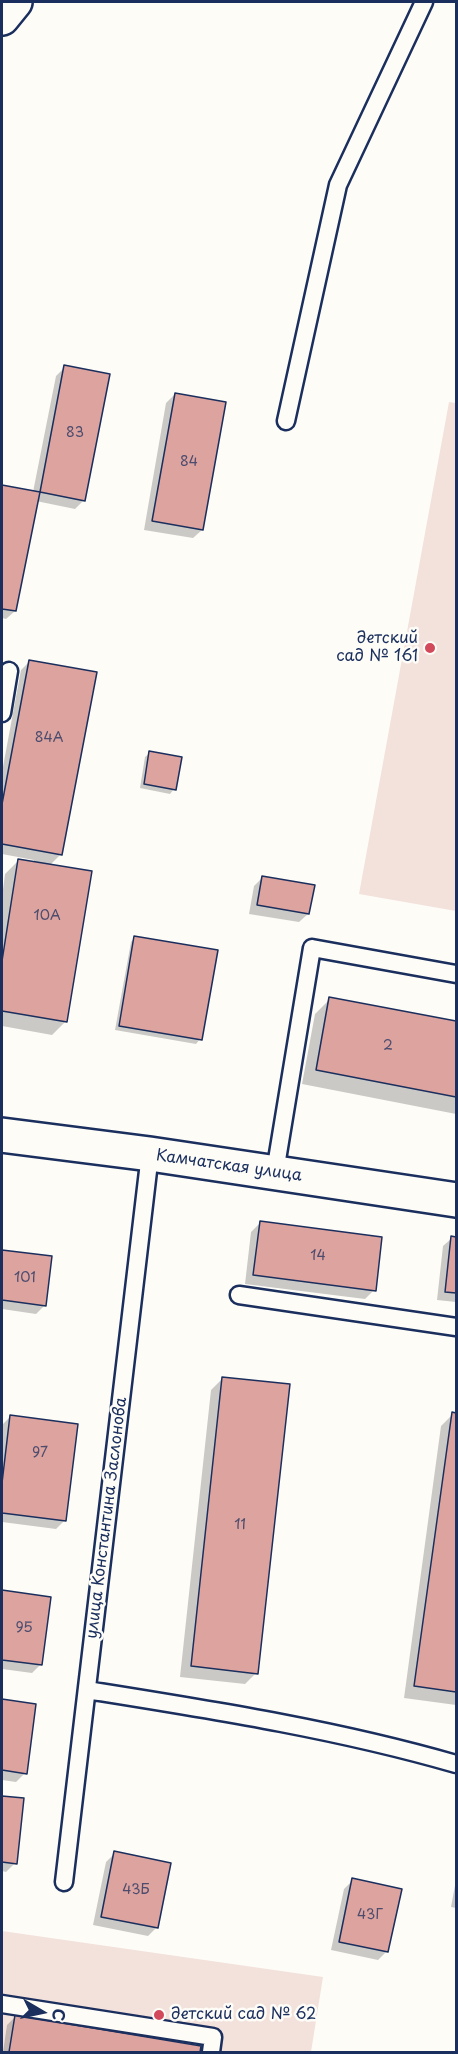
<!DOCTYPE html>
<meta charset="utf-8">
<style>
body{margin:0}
#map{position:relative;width:458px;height:2054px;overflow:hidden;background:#fdfcf7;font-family:"Playpen Sans",sans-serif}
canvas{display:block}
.frame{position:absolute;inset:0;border:3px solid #1b2f5e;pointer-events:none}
.north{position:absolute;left:12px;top:1982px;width:60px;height:60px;-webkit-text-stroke:4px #fdfcf7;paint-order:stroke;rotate:99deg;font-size:16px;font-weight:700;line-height:24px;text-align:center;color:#1b2f5e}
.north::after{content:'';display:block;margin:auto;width:21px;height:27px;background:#1b2f5e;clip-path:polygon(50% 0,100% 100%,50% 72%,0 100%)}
</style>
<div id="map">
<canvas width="458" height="2054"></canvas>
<div class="frame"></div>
<div class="north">С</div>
</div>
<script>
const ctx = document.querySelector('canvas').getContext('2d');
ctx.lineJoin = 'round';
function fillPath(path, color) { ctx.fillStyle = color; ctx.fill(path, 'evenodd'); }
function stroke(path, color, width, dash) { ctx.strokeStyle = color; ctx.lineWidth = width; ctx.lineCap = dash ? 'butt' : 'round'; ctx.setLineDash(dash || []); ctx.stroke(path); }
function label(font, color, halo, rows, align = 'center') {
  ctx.font = font + ' "Playpen Sans",sans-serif'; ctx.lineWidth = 5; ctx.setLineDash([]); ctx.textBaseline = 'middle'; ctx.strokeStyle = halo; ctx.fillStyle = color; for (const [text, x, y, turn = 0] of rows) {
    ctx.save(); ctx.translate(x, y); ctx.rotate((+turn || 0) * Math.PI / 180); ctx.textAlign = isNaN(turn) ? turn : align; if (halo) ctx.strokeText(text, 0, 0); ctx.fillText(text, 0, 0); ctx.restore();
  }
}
fillPath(new Path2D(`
 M449,402L456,403V911L359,894Z
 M2,1931L323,1977L311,2052H2Z`), '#f3e1dc');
fillPath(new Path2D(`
 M65,367L84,500L75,509L36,501L15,611L6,619L2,618V486L33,492L56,376Z
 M175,394L202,530L193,538L144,530L166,403Z
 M30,661L95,674L60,855L50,865L66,1021L52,1035L2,1026V897L5,874L19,860L34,863V860L2,854V772L21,670Z
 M150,753L174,789L170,794L140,788L145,757Z
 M263,877L308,914L299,922L249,914L254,886Z
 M135,937L200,1039L196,1044L115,1030L131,942Z
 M330,999L456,1023V1114L302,1084L315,1014Z
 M260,1223L374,1290L365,1299L245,1284L251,1232Z
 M452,1238H456V1302L437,1300L443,1246Z
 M2,1251L51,1258L45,1305L36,1314L2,1309Z
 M223,1378L256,1673L245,1684L180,1677L211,1390Z
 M453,1414H456V1705L404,1698L441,1426Z
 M10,1417L65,1520L56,1529L2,1522V1425Z
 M2,1591L50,1598L41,1664L32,1673L2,1669Z
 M2,1700L34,1705L25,1773L16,1782L2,1780Z
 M2,1797L23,1800L15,1863L6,1872L2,1871Z
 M115,1853L157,1927L148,1936L93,1925L106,1862Z
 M353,1880L387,1951L378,1960L331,1950L344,1889Z
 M456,1880V1908L451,1907Z
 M16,2016L199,2047L198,2052H3L7,2025Z`), '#0003');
const building = new Path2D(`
 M64,365L110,374L85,501L40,492Z
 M175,393L226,402L203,530L152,521Z
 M2,485L40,492L16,611L2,609Z
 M29,660L97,672L62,855L2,844V804Z
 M149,751L182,757L176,790L144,784Z
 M18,859L92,871L67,1022L2,1011V961Z
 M262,876L315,885L309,914L257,905Z
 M134,936L218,950L202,1040L119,1026Z
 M329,997L456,1021V1097L316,1070Z
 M260,1221L382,1237L376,1291L253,1275Z
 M451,1236L456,1237V1293L445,1292Z
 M2,1250L52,1256L46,1306L2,1300Z
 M222,1377L290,1384L258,1674L191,1666Z
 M452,1412L456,1413V1692L414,1686Z
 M10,1415L78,1424L66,1521L2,1513V1483Z
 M2,1590L51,1597L42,1665L2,1660Z
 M2,1699L36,1704L27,1774L2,1770Z
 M2,1796L24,1798L17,1864L2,1862Z
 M114,1851L171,1863L158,1928L101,1917Z
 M352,1878L402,1889L388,1952L339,1942Z
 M15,2015L201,2046L200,2052H9Z`);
fillPath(building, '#dda39e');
stroke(building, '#1b2f5e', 1.5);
const lane = new Path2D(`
 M286,421L338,185L424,2
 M2,713L9,671
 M275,1172L312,948L456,974
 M239,1295L456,1327
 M87,1690C212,1710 335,1729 456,1764
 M64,1882L150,1154
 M2,2004L213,2037L211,2052`);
const street = new Path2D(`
 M2,18L15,2
 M2,1135L150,1154L456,1200`);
stroke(lane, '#1b2f5e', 21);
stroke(street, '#1b2f5e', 38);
stroke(lane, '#fdfcf7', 16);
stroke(street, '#fdfcf7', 33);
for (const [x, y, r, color] of [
 [430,648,6,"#d1495b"],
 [159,2015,6,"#d1495b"]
]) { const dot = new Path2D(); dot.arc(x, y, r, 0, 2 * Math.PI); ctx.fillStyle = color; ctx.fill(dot); stroke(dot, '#fdfcf7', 2); }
label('14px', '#4c4c6e', null, [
 ["83",75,433],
 ["84",189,462],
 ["84А",49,738],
 ["10А",47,916],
 ["2",388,1046],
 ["14",318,1256],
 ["101",25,1278],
 ["97",40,1453],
 ["11",240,1525],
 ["95",24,1628],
 ["43Б",136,1890],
 ["43Г",370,1915]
]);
label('16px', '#1b2f5e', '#fdfcf7', [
 ["детский",418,639],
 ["сад № 161",418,657],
 ["детский сад № 62",171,2015,"left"]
], 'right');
label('16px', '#1b2f5e', '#fdfcf7', [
 ["Камчатская улица",229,1166,8],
 ["улица Константина Заслонова",107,1518,-83]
]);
</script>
